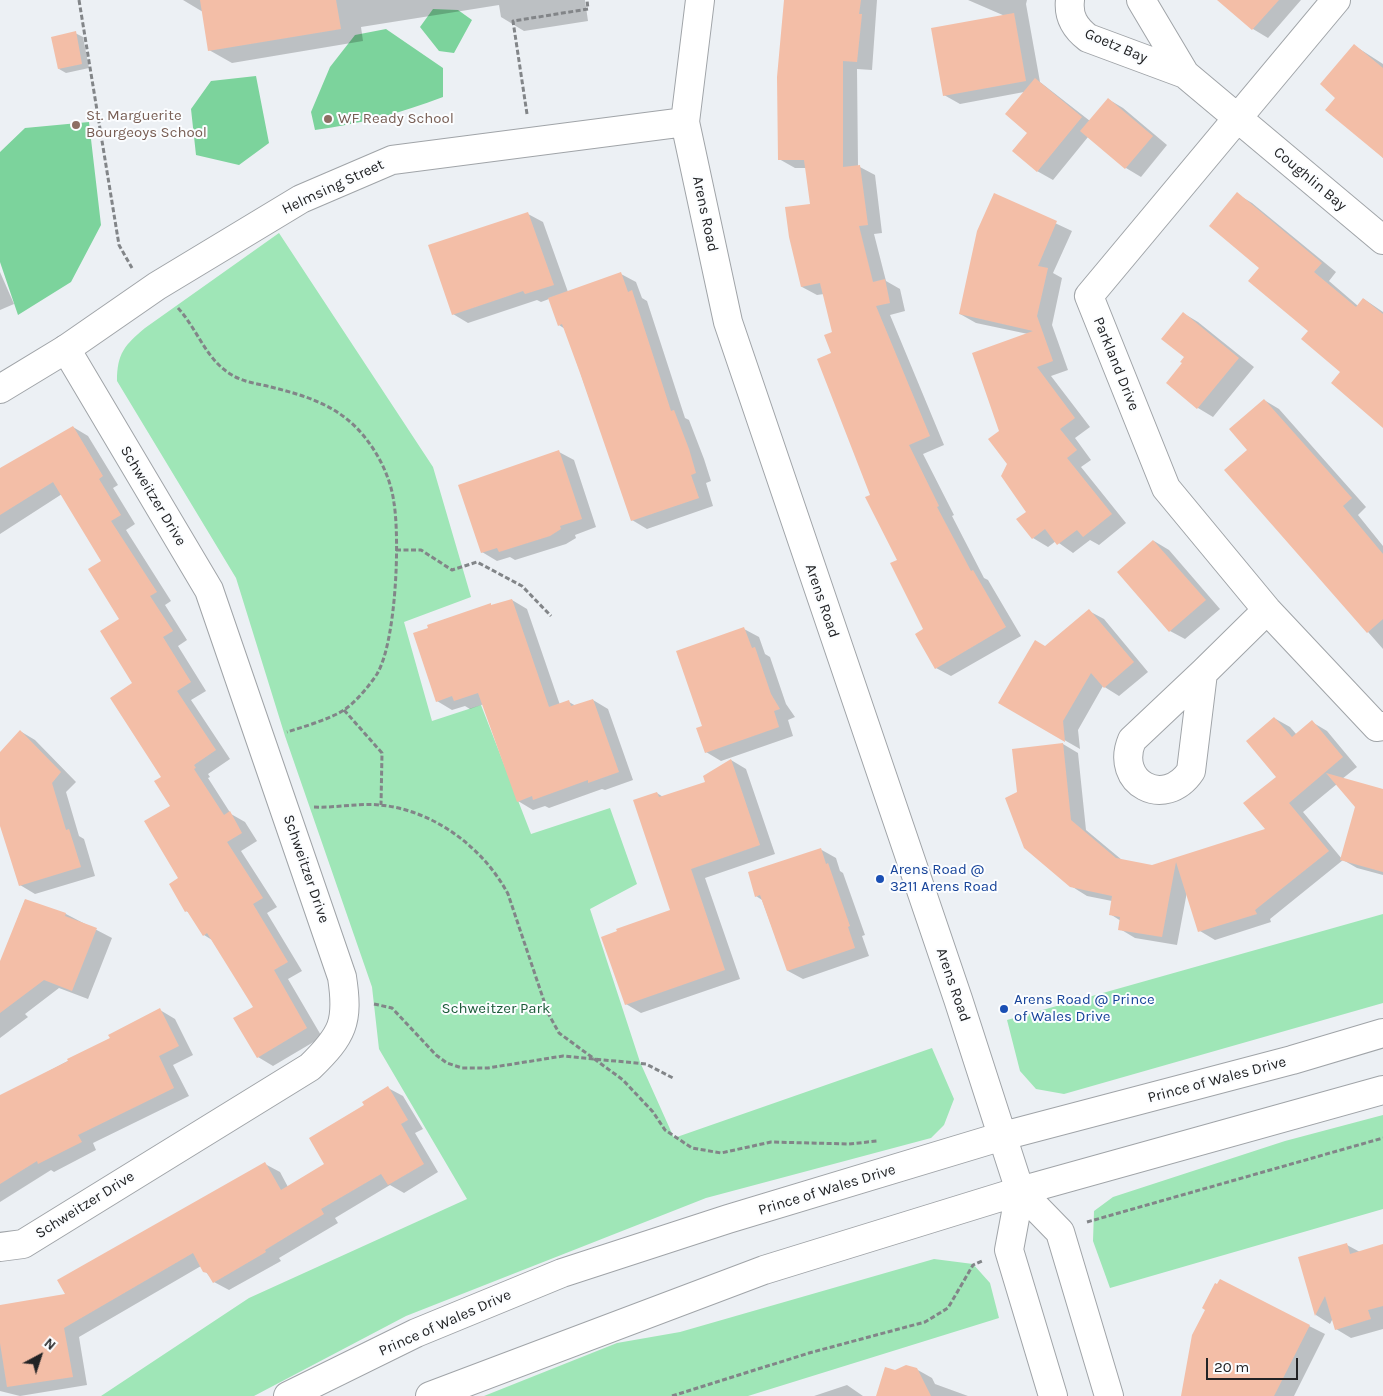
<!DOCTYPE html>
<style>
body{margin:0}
#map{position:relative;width:1383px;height:1396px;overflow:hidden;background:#ecf0f4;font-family:Karla,sans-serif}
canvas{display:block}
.north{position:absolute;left:15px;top:1331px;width:50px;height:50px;-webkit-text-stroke:4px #fbfdff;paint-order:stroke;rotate:40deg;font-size:14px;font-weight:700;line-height:20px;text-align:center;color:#222325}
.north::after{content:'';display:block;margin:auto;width:18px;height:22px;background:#222325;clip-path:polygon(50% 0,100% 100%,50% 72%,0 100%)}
.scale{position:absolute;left:1206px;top:1358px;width:92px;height:22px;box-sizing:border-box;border:2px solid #222325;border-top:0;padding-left:6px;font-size:15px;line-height:18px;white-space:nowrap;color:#222325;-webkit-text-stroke:4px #fbfdff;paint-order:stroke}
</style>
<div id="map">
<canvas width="1383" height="1396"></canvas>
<div class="north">N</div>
<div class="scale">20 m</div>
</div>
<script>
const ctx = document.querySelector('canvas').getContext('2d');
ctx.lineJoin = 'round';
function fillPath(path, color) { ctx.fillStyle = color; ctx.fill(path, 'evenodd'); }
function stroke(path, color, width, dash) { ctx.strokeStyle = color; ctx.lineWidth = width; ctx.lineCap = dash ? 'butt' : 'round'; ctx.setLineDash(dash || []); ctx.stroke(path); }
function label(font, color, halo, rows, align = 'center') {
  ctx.font = font + ' Karla,sans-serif'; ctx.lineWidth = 4; ctx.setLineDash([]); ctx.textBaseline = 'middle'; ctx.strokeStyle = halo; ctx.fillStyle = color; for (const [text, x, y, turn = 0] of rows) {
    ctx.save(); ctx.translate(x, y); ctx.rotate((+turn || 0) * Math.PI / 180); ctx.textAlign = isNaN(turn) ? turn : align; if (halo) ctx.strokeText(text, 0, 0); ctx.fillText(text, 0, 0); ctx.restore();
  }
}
fillPath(new Path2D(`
 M279,233L433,467L471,597L404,622L432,721L481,705L531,834L610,808L637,884L590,909L640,1062L674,1138L932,1048L954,1099L944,1125L931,1138L706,1198L406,1316L254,1396H101L249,1298L467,1199L379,1049L372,987L285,736L236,578L117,381C117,353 125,345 145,328Z
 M1383,914V1003L1064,1094L1036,1089L1020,1071L1007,1020Z
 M1383,1115V1209L1110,1288L1093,1241L1094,1211L1113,1197L1285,1141Z
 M934,1259L973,1264L990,1283L999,1318L748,1396H484L617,1343L680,1332Z`), '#9fe6b7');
fillPath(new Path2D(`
 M433,9L458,10L472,20L454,53L439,51L420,27Z
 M386,29L443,68V97C401,113 360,124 315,130L311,112L330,67L355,35Z
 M256,76L269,143L239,165L196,155L191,109L211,81Z
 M89,122L101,225L71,282L18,315L0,262V152L25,128Z`), '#7cd39c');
fillPath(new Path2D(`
 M183,0H585L588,21L524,31L501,17L499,5L361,27L363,41L232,63L209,50L203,12Z
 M785,0H877L872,70L857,69L858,166L875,175L882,233L874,234L886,281L900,289L905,311L890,315L944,445L923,454L954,515L952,516L984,578L988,580L1021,636L951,676L936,668L925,630L872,495L833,354L834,333L824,294L817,295L802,287L811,205L807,168H795L779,159Z
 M968,0H1027L1026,4L1040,82L1090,121L1108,99L1123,108L1167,145L1141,177L1126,168L1088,137L1053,180L1037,171L1029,133L1024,92L960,104L944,95L1005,16Z
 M1219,0H1301L1268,38L1253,29Z
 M75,33L83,37L89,68L66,73L59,69Z
 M1355,46L1383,64V158L1337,98Z
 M1237,194L1252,203L1336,272L1329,281L1358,306L1364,299L1383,312V426L1261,267Z
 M995,195L1072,231L1053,273L1062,278L1052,325L1068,370L1051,376L1090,427L1075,438L1091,460L1081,467L1126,523L1099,545L1090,540L1073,553L1056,541L1048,547L1033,538L1028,512L1009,464L1000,431L1028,334L976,323L960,314Z
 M528,214L543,222L568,292L621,274L636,282L642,298L647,301L685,418L689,420L704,459L711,481L706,483L713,506L647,529L632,520L565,329L559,325L549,299L541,302L537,300L468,323L453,314Z
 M0,272L14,304L0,310Z
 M1183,313L1198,322L1254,367L1213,417L1198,408L1168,383L1184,363L1185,357Z
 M1264,400L1279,409L1366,507L1358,515L1383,546V649L1226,470L1249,450Z
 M73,427L88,436L118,485L113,488L135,524L126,530L171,601L165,605L187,640L178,646L206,691L191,700L230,759L208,774L210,777L208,778L231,814L245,822L257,841L241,851L277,907L267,913L302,971L288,979L322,1037L273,1066L258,1057L255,1008L212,940L204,935L190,913L186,911L171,806L134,684L121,620L102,561L62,494L0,534V470Z
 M559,452L574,460L596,527L575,535L576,538L566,544L515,560L510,557L497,561L482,552Z
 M1154,541L1169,550L1220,609L1185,639L1170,631Z
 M512,600L527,609L560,705L569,702L576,706L593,700L608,709L633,780L605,790L602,789L549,808L545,806L533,810L518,801L484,704L470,709L465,706L452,710L437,701L493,606Z
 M1089,611L1104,619L1148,672L1119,696L1103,686L1078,730L1080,749L1000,703L1046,648Z
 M744,629L759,637L765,654L770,657L786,704L795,717L788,720L793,736L721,761L706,752L703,727Z
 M1274,718L1290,727L1297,735L1312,722L1327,731L1357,767L1342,779L1383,790V875L1357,868L1343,860L1270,919L1271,922L1215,940L1200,931L1187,892L1177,945L1135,938L1120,929L1121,921L1110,914L1112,901L1087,896L1071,886L1018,793L1063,744L1078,753L1086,830L1122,860L1152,866L1267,830L1277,777ZM1337,784L1356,807L1342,859L1303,812Z
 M20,731L35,740L76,782L66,792L79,836L84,839L95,876L35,894L20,885L0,807V753Z
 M731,760L746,769L775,854L705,878L740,979L641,1013L626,1004L671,911L657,793L663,797L707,782Z
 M820,849L836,858L840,871L843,873L865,935L862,936L869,956L803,979L788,971L762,900L756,896Z
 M25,900L66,914L112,938L88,999L59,988L25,1014L28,1017L0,1038V964Z
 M160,1010L175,1019L193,1055L173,1065L189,1096L93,1143L96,1150L54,1172L51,1170L0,1202V1097L111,1038Z
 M388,1088L403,1096L423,1129L415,1133L438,1172L404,1193L390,1185L335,1218L338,1223L279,1258L281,1261L229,1290L214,1282L201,1266L79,1337L87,1385L20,1396L0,1391V1306L67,1295L265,1164L280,1172L288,1187L326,1164L365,1106Z
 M1347,1245L1360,1252L1383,1245V1329L1351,1338L1336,1329L1333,1318L1330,1324L1316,1315L1299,1258Z
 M1220,1281L1325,1334L1294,1396H1182Z
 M916,1369L932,1378L935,1384L968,1396H979H877L896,1371Z
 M847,1385L863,1396H814Z`), '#0003');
fillPath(new Path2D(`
 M200,0H336L341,29L208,51Z
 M784,0H861L859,14H862L857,62L843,61V167L860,165L868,225L859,226L873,282L885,279L890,303L876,306L930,436L909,445L939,506L937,507L971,571L973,570L1006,627L935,669L915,634L923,629L890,563L897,560L865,497L870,495L817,359L831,353L824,335L832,332L820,283L801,287L789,237L785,207L810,204L804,160H778L777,77Z
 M1217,0H1279L1252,30Z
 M1014,13L1026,81L943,96L931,28Z
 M76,31L82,64L58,69L51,37Z
 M1354,44L1383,68V158L1325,110L1335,98L1320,84Z
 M1035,78L1082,117L1037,172L1012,151L1027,133L1005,114Z
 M1108,98L1153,136L1125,169L1080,131Z
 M1237,192L1322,263L1314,272L1356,307L1363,298L1383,314V428L1331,383L1340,372L1301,339L1308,331L1248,281L1259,268L1209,226Z
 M994,193L1057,221L1038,266L1048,268L1037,316L1053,361L1037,367L1075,418L1060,429L1077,450L1067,458L1112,514L1083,537L1077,530L1057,545L1045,529L1032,539L1016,519L1026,512L1001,476L1007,464L988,439L999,431L972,353L1033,331L959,314L977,231Z
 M528,212L554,285L525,294L523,291L452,315L428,245Z
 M621,272L628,292L632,290L671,411L674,410L689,449L696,473L691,475L699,498L631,521L580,373L562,324L558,326L548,298Z
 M1183,312L1239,358L1197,409L1166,383L1182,363L1180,362L1184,357L1161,339Z
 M1264,399L1352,498L1343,506L1383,554V619L1367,633L1224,470L1247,450L1229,429Z
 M73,426L103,476L99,479L121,515L111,521L157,592L150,596L173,631L163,637L191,682L177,691L216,750L194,765L196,768L194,769L224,815L230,811L242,833L227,842L263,898L253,904L288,962L274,970L307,1028L257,1058L233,1018L253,1007L207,933L203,936L187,911L185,912L169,884L178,878L144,821L170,806L154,781L161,777L110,698L132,683L100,631L119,619L88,569L101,561L53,482L0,515V468Z
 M559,450L582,519L560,526L561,529L550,536L499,552L497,548L481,553L458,485Z
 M1153,540L1206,600L1169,632L1117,572Z
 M512,599L549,707L569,700L571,706L593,699L619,772L588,783V780L533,800L532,796L517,802L478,693L454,701L452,696L436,702L413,633L428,628L427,625L491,603V605Z
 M1089,609L1134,662L1104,688L1091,673L1063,721L1065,742L998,703L1035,640L1045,646Z
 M744,627L752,648L755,647L771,694L780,709L774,711L779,727L705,753L696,728L702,726L676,651Z
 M1274,717L1292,737L1312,720L1343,757L1289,803L1329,851L1255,910L1257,914L1198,932L1176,862L1162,937L1118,930L1120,917L1109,915L1112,896L1070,887L1024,848L1005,798L1017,792L1012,749L1063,743L1071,820L1116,858L1152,865L1265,829L1243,803L1276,777L1246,741Z
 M20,730L61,772L52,783L66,830L69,829L81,867L19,886L0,826V752Z
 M731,759L760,845L691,869L725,970L625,1005L601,937L617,931L616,929L670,910L633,800L657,792L659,797L705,782L703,776Z
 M1326,773L1383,789V872L1340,860L1355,807Z
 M821,848L826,864L828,863L850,926L848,927L855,948L787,971L760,895L755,897L748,872Z
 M25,899L66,913L65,916L97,928L72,991L44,980L0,1013V961Z
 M160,1008L179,1046L159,1056L174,1088L78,1135L82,1142L38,1164L37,1161L0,1184V1095L68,1061L67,1059L110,1038L108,1035Z
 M388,1086L408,1120L401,1124L424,1164L388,1185L381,1174L321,1209L324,1214L265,1250L266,1252L213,1283L207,1273L203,1272L193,1253L64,1328L73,1377L7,1387L0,1343V1305L65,1294L57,1280L265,1162L281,1190L324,1164L309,1138L364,1105L362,1102Z
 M1347,1243L1350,1254L1383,1244V1306L1368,1310L1371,1319L1335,1330L1325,1296L1315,1316L1298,1257Z
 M1220,1279L1310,1325L1274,1396H1181L1192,1335L1205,1310L1202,1308L1215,1283L1217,1284Z
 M906,1365L917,1368L931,1396H876L885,1367L895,1370Z`), '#f3bea7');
const street = new Path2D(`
 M1070,0C1068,17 1075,28 1088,38L1185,74L1141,0
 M1336,0L1089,296L1166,488L1267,610L1377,727L1383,726
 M1185,74L1383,240
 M1203,673L1191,771C1165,810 1114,783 1132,740Z
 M1203,673L1267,610
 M0,1247L23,1244L310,1067C343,1035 349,1022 342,977L209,590L66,349`);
const secondary = new Path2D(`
 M700,0L685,122L728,322L958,999L1020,1191L1060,1232L1109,1396
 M0,389L66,349L157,286L301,199L392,160L685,122
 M1020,1191L1009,1250L1053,1396
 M288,1396L416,1333L562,1273L728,1219L1003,1136L1292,1060L1383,1033
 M430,1396L764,1270L1020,1191L1383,1090`);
stroke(street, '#a0a4a8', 30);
stroke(secondary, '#a0a4a8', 30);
stroke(new Path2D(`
 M79,0L119,245L132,268
 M527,114L513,21L588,9L587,0
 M178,308C198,330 206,360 232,375C243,382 259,384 271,387C307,396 339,406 363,435C379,454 391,479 394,503C400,541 396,642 377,674C369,686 356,702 344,710C330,719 303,727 287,732
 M396,550H421L452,570L477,562L522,586L551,616
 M344,710L382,753L381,805
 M314,807C336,808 358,803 380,805C433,810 483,847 508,894L548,1013L559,1033L623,1080L653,1112L665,1130L692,1148L721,1153L771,1142L849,1144L877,1141
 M374,1004L392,1008L436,1055L447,1063L462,1068H488L563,1056L646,1064L673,1078
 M1087,1222L1383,1138
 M672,1396L809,1353L925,1322L948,1308L973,1265L982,1261`), '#828588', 3, [5, 2.5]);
stroke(street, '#fff', 28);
stroke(secondary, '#fff', 28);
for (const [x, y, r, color] of [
 [328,119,5,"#8d6e63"],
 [76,125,5,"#8d6e63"],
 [880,879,5,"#1a4fb4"],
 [1004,1009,5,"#1a4fb4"]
]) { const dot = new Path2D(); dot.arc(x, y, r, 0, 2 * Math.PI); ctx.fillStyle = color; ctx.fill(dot); stroke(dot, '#fbfdff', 2); }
label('15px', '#222325', '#fbfdff', [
 ["Goetz Bay",1116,46,23],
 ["Coughlin Bay",1310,179,40],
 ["Helmsing Street",333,187,-25],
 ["Arens Road",705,214,78],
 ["Parkland Drive",1116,364,68],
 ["Schweitzer Drive",153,496,59],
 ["Arens Road",822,601,71],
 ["Schweitzer Drive",306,869,71],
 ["Arens Road",953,985,71],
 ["Prince of Wales Drive",1217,1080,-15],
 ["Prince of Wales Drive",827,1190,-17],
 ["Schweitzer Drive",85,1205,-32],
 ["Prince of Wales Drive",445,1323,-24]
]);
label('15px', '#785e54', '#fbfdff', [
 ["St. Marguerite",86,116],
 ["Bourgeoys School",86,133],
 ["WF Ready School",338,119]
], 'left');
label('15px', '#164399', '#fbfdff', [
 ["Arens Road @",890,870],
 ["3211 Arens Road",890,887],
 ["Arens Road @ Prince",1014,1000],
 ["of Wales Drive",1014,1017]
], 'left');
label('15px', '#1b5b38', '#fbfdff', [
 ["Schweitzer Park",496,1009]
]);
</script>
